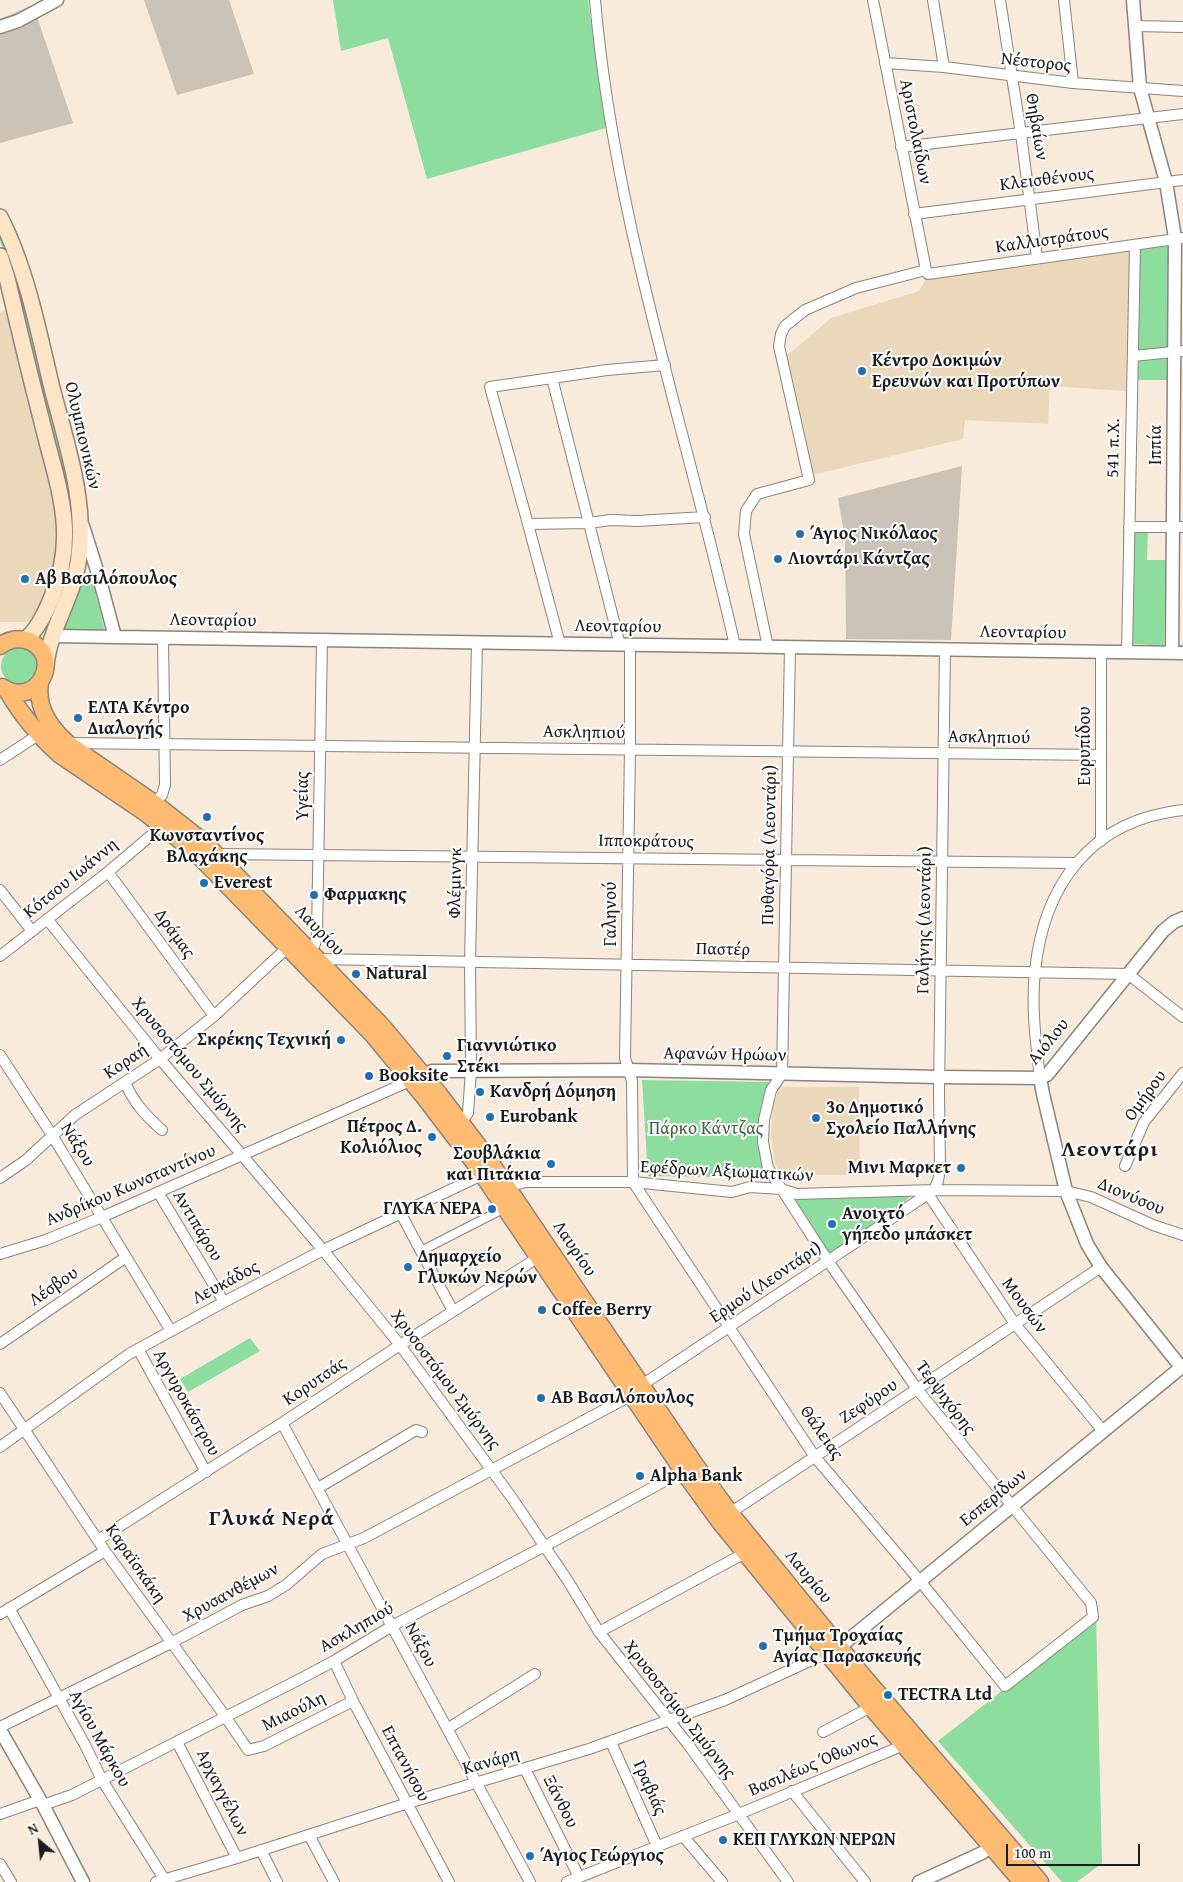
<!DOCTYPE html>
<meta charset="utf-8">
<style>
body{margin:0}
#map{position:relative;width:1183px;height:1882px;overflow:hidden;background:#f9ebdb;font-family:"Gentium Book Plus",serif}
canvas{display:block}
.north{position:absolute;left:15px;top:1817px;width:50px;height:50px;-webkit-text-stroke:4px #fff;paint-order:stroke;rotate:332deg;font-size:14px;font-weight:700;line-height:20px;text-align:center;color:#1c1c1c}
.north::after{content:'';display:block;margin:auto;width:18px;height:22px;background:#1c1c1c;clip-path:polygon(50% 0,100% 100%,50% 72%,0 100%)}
.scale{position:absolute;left:1006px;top:1844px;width:134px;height:22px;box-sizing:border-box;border:2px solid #1c1c1c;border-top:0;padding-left:6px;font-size:15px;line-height:18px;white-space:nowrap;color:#1c1c1c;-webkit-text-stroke:4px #fff;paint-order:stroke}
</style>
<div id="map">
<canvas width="1183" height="1882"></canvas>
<div class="north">N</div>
<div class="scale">100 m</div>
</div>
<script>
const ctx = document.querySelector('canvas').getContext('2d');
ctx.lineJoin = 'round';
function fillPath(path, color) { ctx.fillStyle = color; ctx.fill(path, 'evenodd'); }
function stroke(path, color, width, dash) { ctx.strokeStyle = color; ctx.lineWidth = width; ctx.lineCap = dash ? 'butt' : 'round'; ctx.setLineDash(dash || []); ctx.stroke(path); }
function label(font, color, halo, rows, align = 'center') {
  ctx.font = font + ' "Gentium Book Plus",serif'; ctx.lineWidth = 4; ctx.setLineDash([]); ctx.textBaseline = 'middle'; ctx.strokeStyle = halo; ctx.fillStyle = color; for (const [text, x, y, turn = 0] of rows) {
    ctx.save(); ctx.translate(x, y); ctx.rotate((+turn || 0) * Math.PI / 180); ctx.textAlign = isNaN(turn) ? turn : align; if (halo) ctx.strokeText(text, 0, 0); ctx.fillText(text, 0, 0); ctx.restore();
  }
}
fillPath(new Path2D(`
 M1131,248L1126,391L1050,386L1048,424L965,420L963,439L804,477L777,360L790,353L831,318L919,291L928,276Z
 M7,310L54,496L57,535L54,561L45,597L38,612L31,622H0V313Z
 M780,1087H859L860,1175H781L775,1164L771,1137L773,1104Z`), '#ebd8ba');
fillPath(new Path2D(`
 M144,0H229L254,74L177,95Z
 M33,5L73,123L0,143V19Z
 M962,466L951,640L846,639L845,538L838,498Z`), '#cbc3b8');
fillPath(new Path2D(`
 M333,0H588L606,128L427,179L388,38L341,51Z
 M0,232L15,268L69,488L73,518L72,556L68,559L5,254L0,241Z
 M1170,245L1171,380H1138L1140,250Z
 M1123,529H1148L1147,560H1166L1164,646L1123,643Z
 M83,573L89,575L92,580L105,631L63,629Z
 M1 666a18 18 0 1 1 36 0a18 18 0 1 1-36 0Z
 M642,1080L768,1082L767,1178L648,1176Z
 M788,1190L911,1196L890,1216L831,1256Z
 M250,1338L260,1351L188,1392L180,1379Z
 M1096,1617L1102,1863L1077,1882H1062L938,1741Z`), '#8dde9e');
const pedestrian = new Path2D(`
 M421,1251L505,1208`);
const minor = new Path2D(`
 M595,0C614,221 687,431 735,646
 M873,0L926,270
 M933,0L944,67
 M1000,0L1021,134L1037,258
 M1064,0L1073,83
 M1135,26L1183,27
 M885,63L944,67L1073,83L1183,91
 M901,147L1183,114
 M914,214L1183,180
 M926,270L928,274L1183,238
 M1133,356L1183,351
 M552,378L620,645
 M528,524L490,387L607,370L665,365
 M1129,527H1183
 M560,644L528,524L588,523L611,520L637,521L705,517
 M630,645V750L625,1058L632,1081L633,1182L815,1457L920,1581L1005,1686L1093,1617L1091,1603L917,1389L828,1261L768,1168L763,1142L764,1120L771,1090L782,1074L790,647
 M768,647L744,534L746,511L757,494L809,480L779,346L781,334L785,326L805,310L856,288L926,270
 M1101,651V841
 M1127,652L1135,245
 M68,743L1101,755
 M0,760L38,735
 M154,803L162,795L165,785L163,638
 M217,854L1075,863
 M108,872L214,1016
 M0,890L32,931
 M47,919L160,1059L323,1250L400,1345L512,1498L568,1581L599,1632L687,1743L788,1882
 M310,950L315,944L317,935L322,640
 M0,956L108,872L162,826
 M318,959L1128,974L1183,1017
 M0,1055L52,1135L171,1331
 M1040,1078C1036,1043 1031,1007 1035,971C1044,884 1091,820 1183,810
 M125,1082C133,1102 146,1116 162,1130
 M461,1123L468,1113L471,1070L470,962L477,643
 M1125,1166L1144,1122L1183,1073
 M0,1178L26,1160L75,1115L160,1059L214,1016L288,947
 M508,1187L525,1182H633L732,1192L750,1187L781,1189L797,1194L934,1190L1066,1191L1091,1197L1153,1225L1183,1235
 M158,1192L224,1302
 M928,1194L1015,1324L1103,1431
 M401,1214L453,1311
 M0,1254L46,1240L102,1217L410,1081
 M0,1344L126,1257
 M138,1349L206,1472
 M642,1385L934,1190L938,1181L940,1169L939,1090L945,649
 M0,1393L105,1551L225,1716L248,1750L264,1746L353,1701
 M282,1423L530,1882
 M0,1447L129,1354L224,1302L323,1250L482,1175
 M318,1488L416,1430L422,1432
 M730,1513L1101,1267
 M98,1540L282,1423L400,1345L542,1255
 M9,1608L85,1745L102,1780L166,1882
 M0,1614L105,1551
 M599,1632L745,1553
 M334,1661L353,1701L449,1882
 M0,1727L171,1643L242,1605L268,1596L286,1585L322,1554L364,1538L632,1395
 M447,1729L535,1674
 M823,1732L871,1707
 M177,1742L237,1858
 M611,1742L657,1846
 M525,1769L579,1877
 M792,1791L865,1882
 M43,1805L72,1795L300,1679L334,1661L392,1626L545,1546L683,1471
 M0,1814L40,1800
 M309,1835L334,1882
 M683,1836L722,1882
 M261,1850L277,1882
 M0,1864L11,1882
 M156,1882L237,1858L408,1803L589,1749L725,1700L827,1653
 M567,1882L739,1814L904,1745`);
const tertiary = new Path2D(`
 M1133,0L1140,88L1166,182L1175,238L1172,653
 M0,27L18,21L57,0
 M83,526L99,577L115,637
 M52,636L1183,653
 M1040,1078L1043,1094L1066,1191L1087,1244L1101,1267L1181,1367
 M416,1079L432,1071H439L629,1070L939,1077L1040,1078L1047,1075L1163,931L1174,922L1183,918
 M832,1651L847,1641L1183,1366
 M0,1730L43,1805L83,1882
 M919,1882L982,1853L997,1842`);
const secondary = new Path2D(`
 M0,217C27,270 38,330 52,388C66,442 86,500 79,556C75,595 50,627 46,665
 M0,256L7,278C18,325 29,372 41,418C56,483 80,533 51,599C45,614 37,630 25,640`);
const primary = new Path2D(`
 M0,646C7,640 17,638 26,640C66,653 38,711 2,687
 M40,683C36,708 50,727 67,743L154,803L205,843L382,1026L439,1094L486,1156L694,1463L730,1513L863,1676L1040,1882
 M7,690C21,715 38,735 60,755L147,814L195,852L373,1035L425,1098L476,1165L683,1471L720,1522L871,1707L1022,1882`);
stroke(pedestrian, '#8a847c', 10);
stroke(minor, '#8a847c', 12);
stroke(tertiary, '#8a847c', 15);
stroke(secondary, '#8a847c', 18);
stroke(primary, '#8a847c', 19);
stroke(pedestrian, '#fff', 8);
stroke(minor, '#fff', 10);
stroke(tertiary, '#fff', 12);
stroke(secondary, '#ffe4c6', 15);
stroke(primary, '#febb71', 16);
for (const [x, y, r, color] of [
 [862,371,5,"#1f6fb2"],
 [800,534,5,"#1f6fb2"],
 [778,559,5,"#1f6fb2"],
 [25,579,5,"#1f6fb2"],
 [78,718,5,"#1f6fb2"],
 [207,817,5,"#1f6fb2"],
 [204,883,5,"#1f6fb2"],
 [314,895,5,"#1f6fb2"],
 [356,974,5,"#1f6fb2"],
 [341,1040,5,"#1f6fb2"],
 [447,1056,5,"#1f6fb2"],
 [369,1076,5,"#1f6fb2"],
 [480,1092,5,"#1f6fb2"],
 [490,1117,5,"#1f6fb2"],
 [816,1118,5,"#1f6fb2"],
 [432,1137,5,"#1f6fb2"],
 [551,1164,5,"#1f6fb2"],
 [961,1168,5,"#1f6fb2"],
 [492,1209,5,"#1f6fb2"],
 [832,1224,5,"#1f6fb2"],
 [408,1267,5,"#1f6fb2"],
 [542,1310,5,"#1f6fb2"],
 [541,1398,5,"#1f6fb2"],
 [640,1476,5,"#1f6fb2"],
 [763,1646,5,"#1f6fb2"],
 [888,1695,5,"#1f6fb2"],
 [723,1840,5,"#1f6fb2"],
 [530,1856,5,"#1f6fb2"]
]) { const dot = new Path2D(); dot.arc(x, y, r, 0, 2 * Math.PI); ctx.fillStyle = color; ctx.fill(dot); stroke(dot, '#fff', 2); }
label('18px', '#1c1c1c', '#fff', [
 ["Νέστορος",1036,63,6],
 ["Θηβαίων",1036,127,81],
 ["Αριστολαίδων",915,132,79],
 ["Κλεισθένους",1047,180,-7],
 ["Καλλιστράτους",1052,240,-8],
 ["Ολυμπιονικών",82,436,77],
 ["Ιππία",1156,445,-90],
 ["541 π.Χ.",1114,448,-89],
 ["Λεονταρίου",213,621,1],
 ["Λεονταρίου",618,627,1],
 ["Λεονταρίου",1023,633,1],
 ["Ασκληπιού",584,733,1],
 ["Ασκληπιού",989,738,1],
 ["Ευρυπίδου",1085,746,-90],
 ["Υγείας",303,796,-90],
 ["Ιπποκράτους",646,842,1],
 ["Πυθαγόρα (Λεοντάρι)",770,845,-89],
 ["Κότσου Ιωάννη",71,879,-39],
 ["Φλέμινγκ",456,883,-89],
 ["Γαληνού",611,914,-90],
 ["Γαλήνης (Λεοντάρι)",925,920,-89],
 ["Λαυρίου",319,931,46],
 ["Δράμας",174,934,54],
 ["Παστέρ",723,950,1],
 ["Αιόλου",1049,1042,-51],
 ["Αφανών Ηρώων",725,1055,1],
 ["Κοραή",126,1062,-34],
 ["Χρυσοστόμου Σμύρνης",189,1065,50],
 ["Ομήρου",1146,1096,-54],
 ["Νάξου",77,1145,58],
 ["Εφέδρων Αξιωματικών",727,1172,3],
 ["Ανδρίκου Κωνσταντίνου",131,1186,-23],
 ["Διονύσου",1131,1197,23],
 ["Αντιπάρου",197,1226,59],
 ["Λαυρίου",574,1249,56],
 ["Λευκάδος",226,1283,-28],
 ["Ερμού (Λεοντάρι)",766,1283,-34],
 ["Λέσβου",54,1287,-34],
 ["Μουσών",1024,1306,54],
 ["Χρυσοστόμου Σμύρνης",445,1380,53],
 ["Κορυτσάς",315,1382,-34],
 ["Τερψιχόρης",945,1398,53],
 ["Ζεφύρου",869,1402,-34],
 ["Αργυροκάστρου",186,1403,61],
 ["Θάλειας",821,1433,55],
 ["Εσπερίδων",994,1498,-39],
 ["Καραϊσκάκη",135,1564,55],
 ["Λαυρίου",808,1577,51],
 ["Χρυσανθέμων",231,1593,-28],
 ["Ασκληπιού",357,1628,-30],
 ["Νάξου",420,1645,62],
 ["Χρυσοστόμου Σμύρνης",679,1710,52],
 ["Μιαούλη",294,1712,-26],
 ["Αγίου Μάρκου",99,1739,61],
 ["Κανάρη",491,1762,-16],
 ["Επτανήσου",405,1764,62],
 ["Βασιλέως Όθωνος",813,1765,-23],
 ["Γραβιάς",649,1788,66],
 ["Αρχαγγέλων",222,1793,63],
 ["Ξάνθου",560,1802,63]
]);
label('bold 18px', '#1c1c1c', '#fff', [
 ["Κέντρο Δοκιμών",872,361],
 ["Ερευνών και Προτύπων",872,382],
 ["Άγιος Νικόλαος",810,534],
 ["Λιοντάρι Κάντζας",788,559],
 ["Αβ Βασιλόπουλος",35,579],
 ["ΕΛΤΑ Κέντρο",88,708],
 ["Διαλογής",88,729],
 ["Κωνσταντίνος",207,836,"center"],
 ["Βλαχάκης",207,857,"center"],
 ["Everest",214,883],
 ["Φαρμακης",324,895],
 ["Natural",366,974],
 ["Σκρέκης Τεχνική",331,1040,"right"],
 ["Γιαννιώτικο",457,1046],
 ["Στέκι",457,1067],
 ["Booksite",379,1076],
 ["Κανδρή Δόμηση",490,1092],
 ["3ο Δημοτικό",826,1108],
 ["Σχολείο Παλλήνης",826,1129],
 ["Eurobank",500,1117],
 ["Πέτρος Δ.",422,1127,"right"],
 ["Κολιόλιος",422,1148,"right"],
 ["Σουβλάκια",541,1154,"right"],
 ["και Πιτάκια",541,1175,"right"],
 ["Μινι Μαρκετ",951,1168,"right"],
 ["ΓΛΥΚΑ ΝΕΡΑ",482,1209,"right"],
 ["Ανοιχτό",842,1214],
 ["γήπεδο μπάσκετ",842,1235],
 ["Δημαρχείο",418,1257],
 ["Γλυκών Νερών",418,1278],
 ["Coffee Berry",552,1310],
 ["ΑΒ Βασιλόπουλος",551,1398],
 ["Alpha Bank",650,1476],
 ["Τμήμα Τροχαίας",773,1636],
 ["Αγίας Παρασκευής",773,1657],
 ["TECTRA Ltd",898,1695],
 ["ΚΕΠ ΓΛΥΚΩΝ ΝΕΡΩΝ",733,1840],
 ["Άγιος Γεώργιος",540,1856]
], 'left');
label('18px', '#44604a', '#fff', [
 ["Πάρκο Κάντζας",706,1129]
]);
ctx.letterSpacing = '1px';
label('bold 22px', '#1c1c1c', '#fff', [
 ["Λεοντάρι",1110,1150],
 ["Γλυκά Νερά",272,1519]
]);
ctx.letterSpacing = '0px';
</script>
